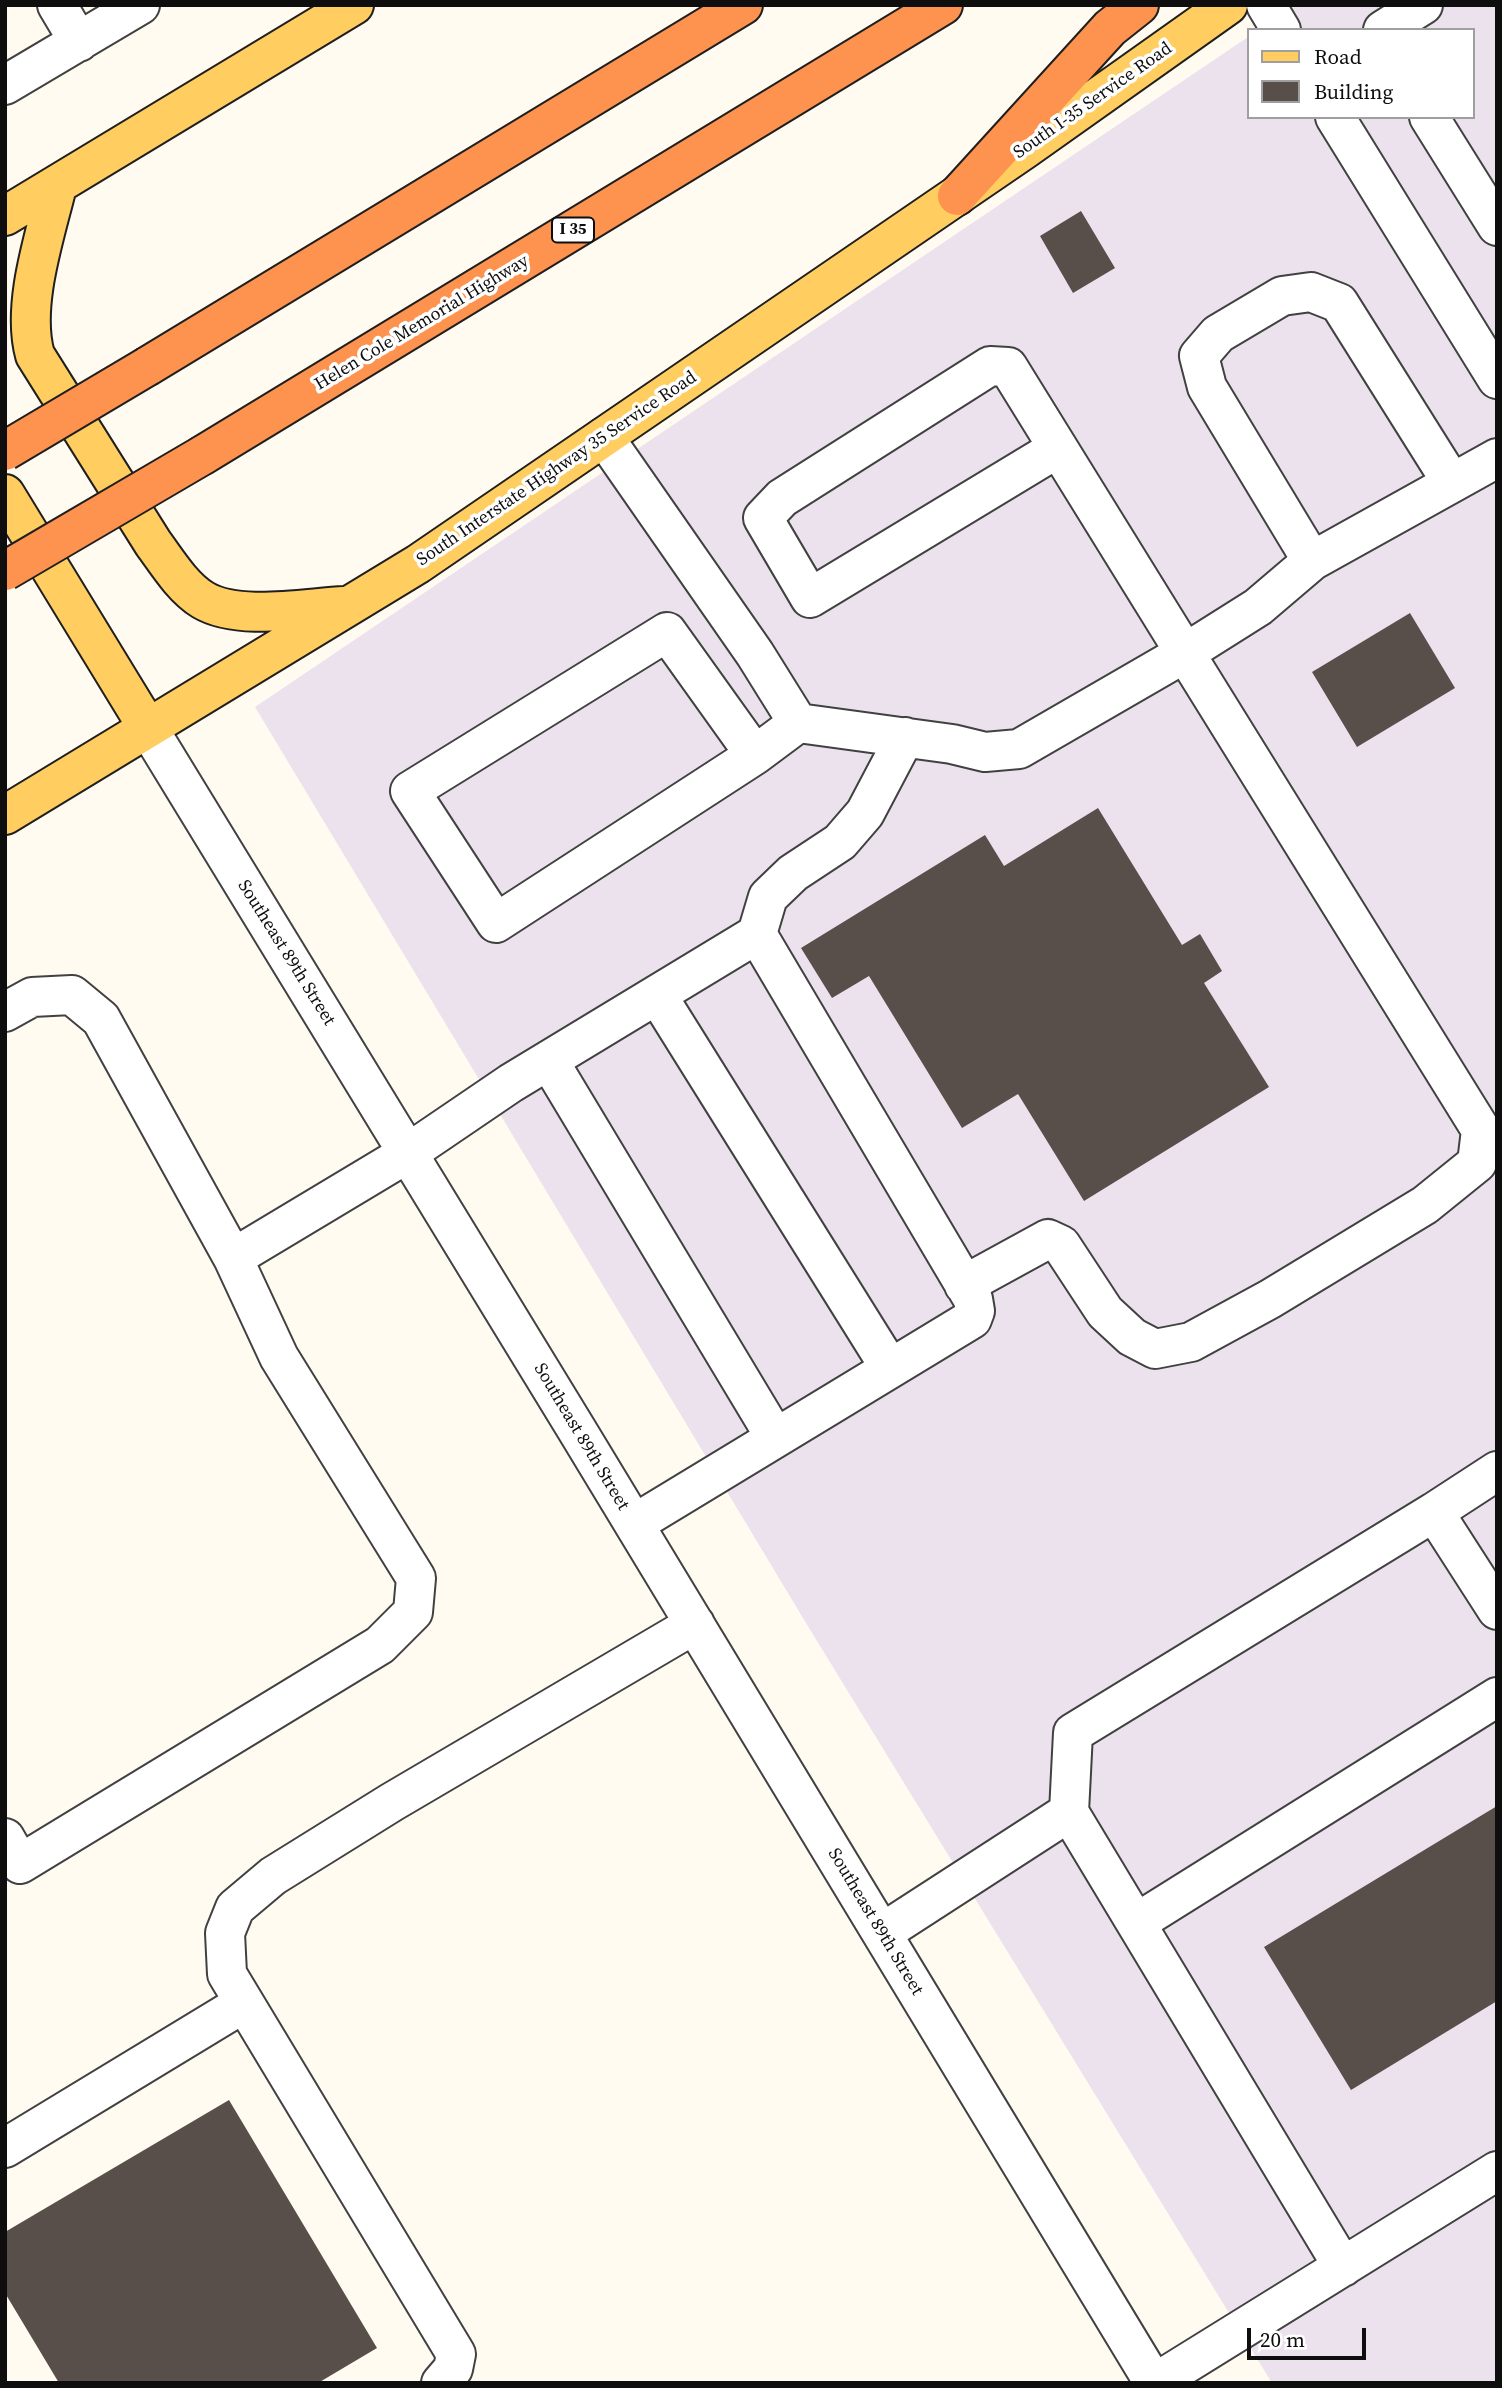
<!DOCTYPE html>
<style>
body{margin:0}
#map{position:relative;width:1502px;height:2388px;overflow:hidden;background:#fffbf0;font-family:"Source Serif 4",serif}
canvas{display:block}
.frame{position:absolute;inset:0;border:7px solid #0e0e0e;pointer-events:none}
.legend{position:absolute;left:1247px;top:28px;width:228px;height:91px;box-sizing:border-box;background:#fff;border:2px solid #9f9f9f;margin:0;padding:9px 12px;list-style:none;font-size:21px;color:#0e0e0e}
.legend li{display:flex;align-items:center;gap:14px;height:35px}
.legend b{width:35px;border:2px solid #9f9f9f}
.scale{position:absolute;left:1247px;top:2328px;width:119px;height:32px;box-sizing:border-box;border:4px solid #0e0e0e;border-top:0;padding-left:9px;font-size:21px;line-height:24px;white-space:nowrap;color:#0e0e0e;-webkit-text-stroke:5px #fff;paint-order:stroke}
</style>
<div id="map">
<canvas width="1502" height="2388"></canvas>
<div class="frame"></div>
<ul class="legend">
<li><b style="height:9px;background:#ffcd60"></b>Road</li>
<li><b style="height:19px;background:#584e4a"></b>Building</li>
</ul>
<div class="scale">20 m</div>
</div>
<script>
const ctx = document.querySelector('canvas').getContext('2d');
ctx.lineJoin = 'round';
function fillPath(path, color) { ctx.fillStyle = color; ctx.fill(path, 'evenodd'); }
function stroke(path, color, width, dash) { ctx.strokeStyle = color; ctx.lineWidth = width; ctx.lineCap = dash ? 'butt' : 'round'; ctx.setLineDash(dash || []); ctx.stroke(path); }
function label(font, color, halo, rows, align = 'center') {
  ctx.font = font + ' "Source Serif 4",serif'; ctx.lineWidth = 7; ctx.setLineDash([]); ctx.textBaseline = 'middle'; ctx.strokeStyle = halo; ctx.fillStyle = color; for (const [text, x, y, turn = 0] of rows) {
    ctx.save(); ctx.translate(x, y); ctx.rotate((+turn || 0) * Math.PI / 180); ctx.textAlign = isNaN(turn) ? turn : align; if (halo) ctx.strokeText(text, 0, 0); ctx.fillText(text, 0, 0); ctx.restore();
  }
}
fillPath(new Path2D(`
 M1295,5H1497V2383H1272L809,1628L255,707L1248,37V117H1472V30H1259Z`), '#ece2ee');
fillPath(new Path2D(`
 M1081,211L1115,268L1073,293L1040,236Z
 M1410,613L1455,688L1357,747L1312,672Z
 M1098,808L1182,945L1200,934L1222,971L1204,983L1269,1087L1084,1201L1018,1094L962,1128L869,976L832,998L801,948L985,835L1004,866Z
 M1497,1806V2001L1351,2090L1264,1947Z
 M229,2100L377,2348L318,2383H59L5,2293V2232Z`), '#584e4a');
const minor = new Path2D(`
 M57,5L79,42
 M1266,5L1281,30
 M1383,30L1423,5
 M5,85L140,5
 M1335,117L1497,379
 M1429,117L1497,226
 M604,437L755,654L798,723L952,744L985,752L1019,749L1185,653L1008,367L990,366L782,498L763,518L810,598L1058,448
 M1312,561L1207,387L1199,356L1218,334L1282,296L1311,292L1339,303L1452,483
 M148,728L580,1435L1154,2383
 M755,755L496,923L410,791L667,632L755,755L798,723
 M657,995L890,1368
 M5,1012L32,997L72,995L101,1019L233,1258L279,1357L416,1578L413,1612L380,1645L20,1864L5,1838
 M549,1061L775,1437
 M233,1258L408,1153L511,1083L757,934L768,897L793,873L840,842L865,813L905,737
 M964,1285L1048,1239L1061,1245L1105,1312L1132,1337L1155,1349L1191,1342L1270,1299L1425,1205L1477,1163L1481,1130L1185,653L1258,607L1312,561L1497,458
 M1434,1512L1497,1471
 M634,1524L972,1319L975,1311L973,1299L757,934
 M1136,1923L1497,1697
 M882,1933L1069,1812
 M5,2148L244,2003
 M1343,2267L1069,1812L1073,1733L1434,1512L1497,1610
 M441,2383L453,2369L456,2354L227,1974L225,1933L235,1908L273,1876L392,1802L695,1624
 M1155,2383L1497,2171`);
const major = new Path2D(`
 M57,186C45,236 21,305 35,355L153,543C167,562 182,587 203,600C238,621 304,608 344,606
 M5,216L354,5
 M5,494L148,728
 M5,815L418,564L1025,149L1228,5`);
const highway = new Path2D(`
 M957,196L1110,28L1139,5
 M148,366L743,5
 M203,455L943,5`);
stroke(minor, '#414141', 42);
stroke(major, '#1f1f1f', 42);
stroke(highway, '#1f1f1f', 42);
stroke(minor, '#fff', 38);
stroke(major, '#ffcd60', 38);
stroke(highway, '#fe924f', 38);
const highwayBridge = new Path2D(`
 M5,451L148,366
 M5,571L203,455`);
stroke(highwayBridge, '#1f1f1f', 42, []);
stroke(highwayBridge, '#fe924f', 38);
for (const [x, y, w] of [
 [573,230,42]
]) { const box = new Path2D(); box.roundRect(x - w / 2, y - 12.5, w, 25, 5); ctx.fillStyle = '#fff'; ctx.fill(box); stroke(box, '#0e0e0e', 2); }
label('bold 16px', '#0e0e0e', null, [
 ["I 35",573,230]
]);
label('18px', '#0e0e0e', '#fff', [
 ["South I-35 Service Road",1093,101,-35],
 ["Helen Cole Memorial Highway",422,323,-31],
 ["South Interstate Highway 35 Service Road",557,469,-34],
 ["Southeast 89th Street",286,953,58],
 ["Southeast 89th Street",581,1437,59],
 ["Southeast 89th Street",875,1922,59]
]);
</script>
